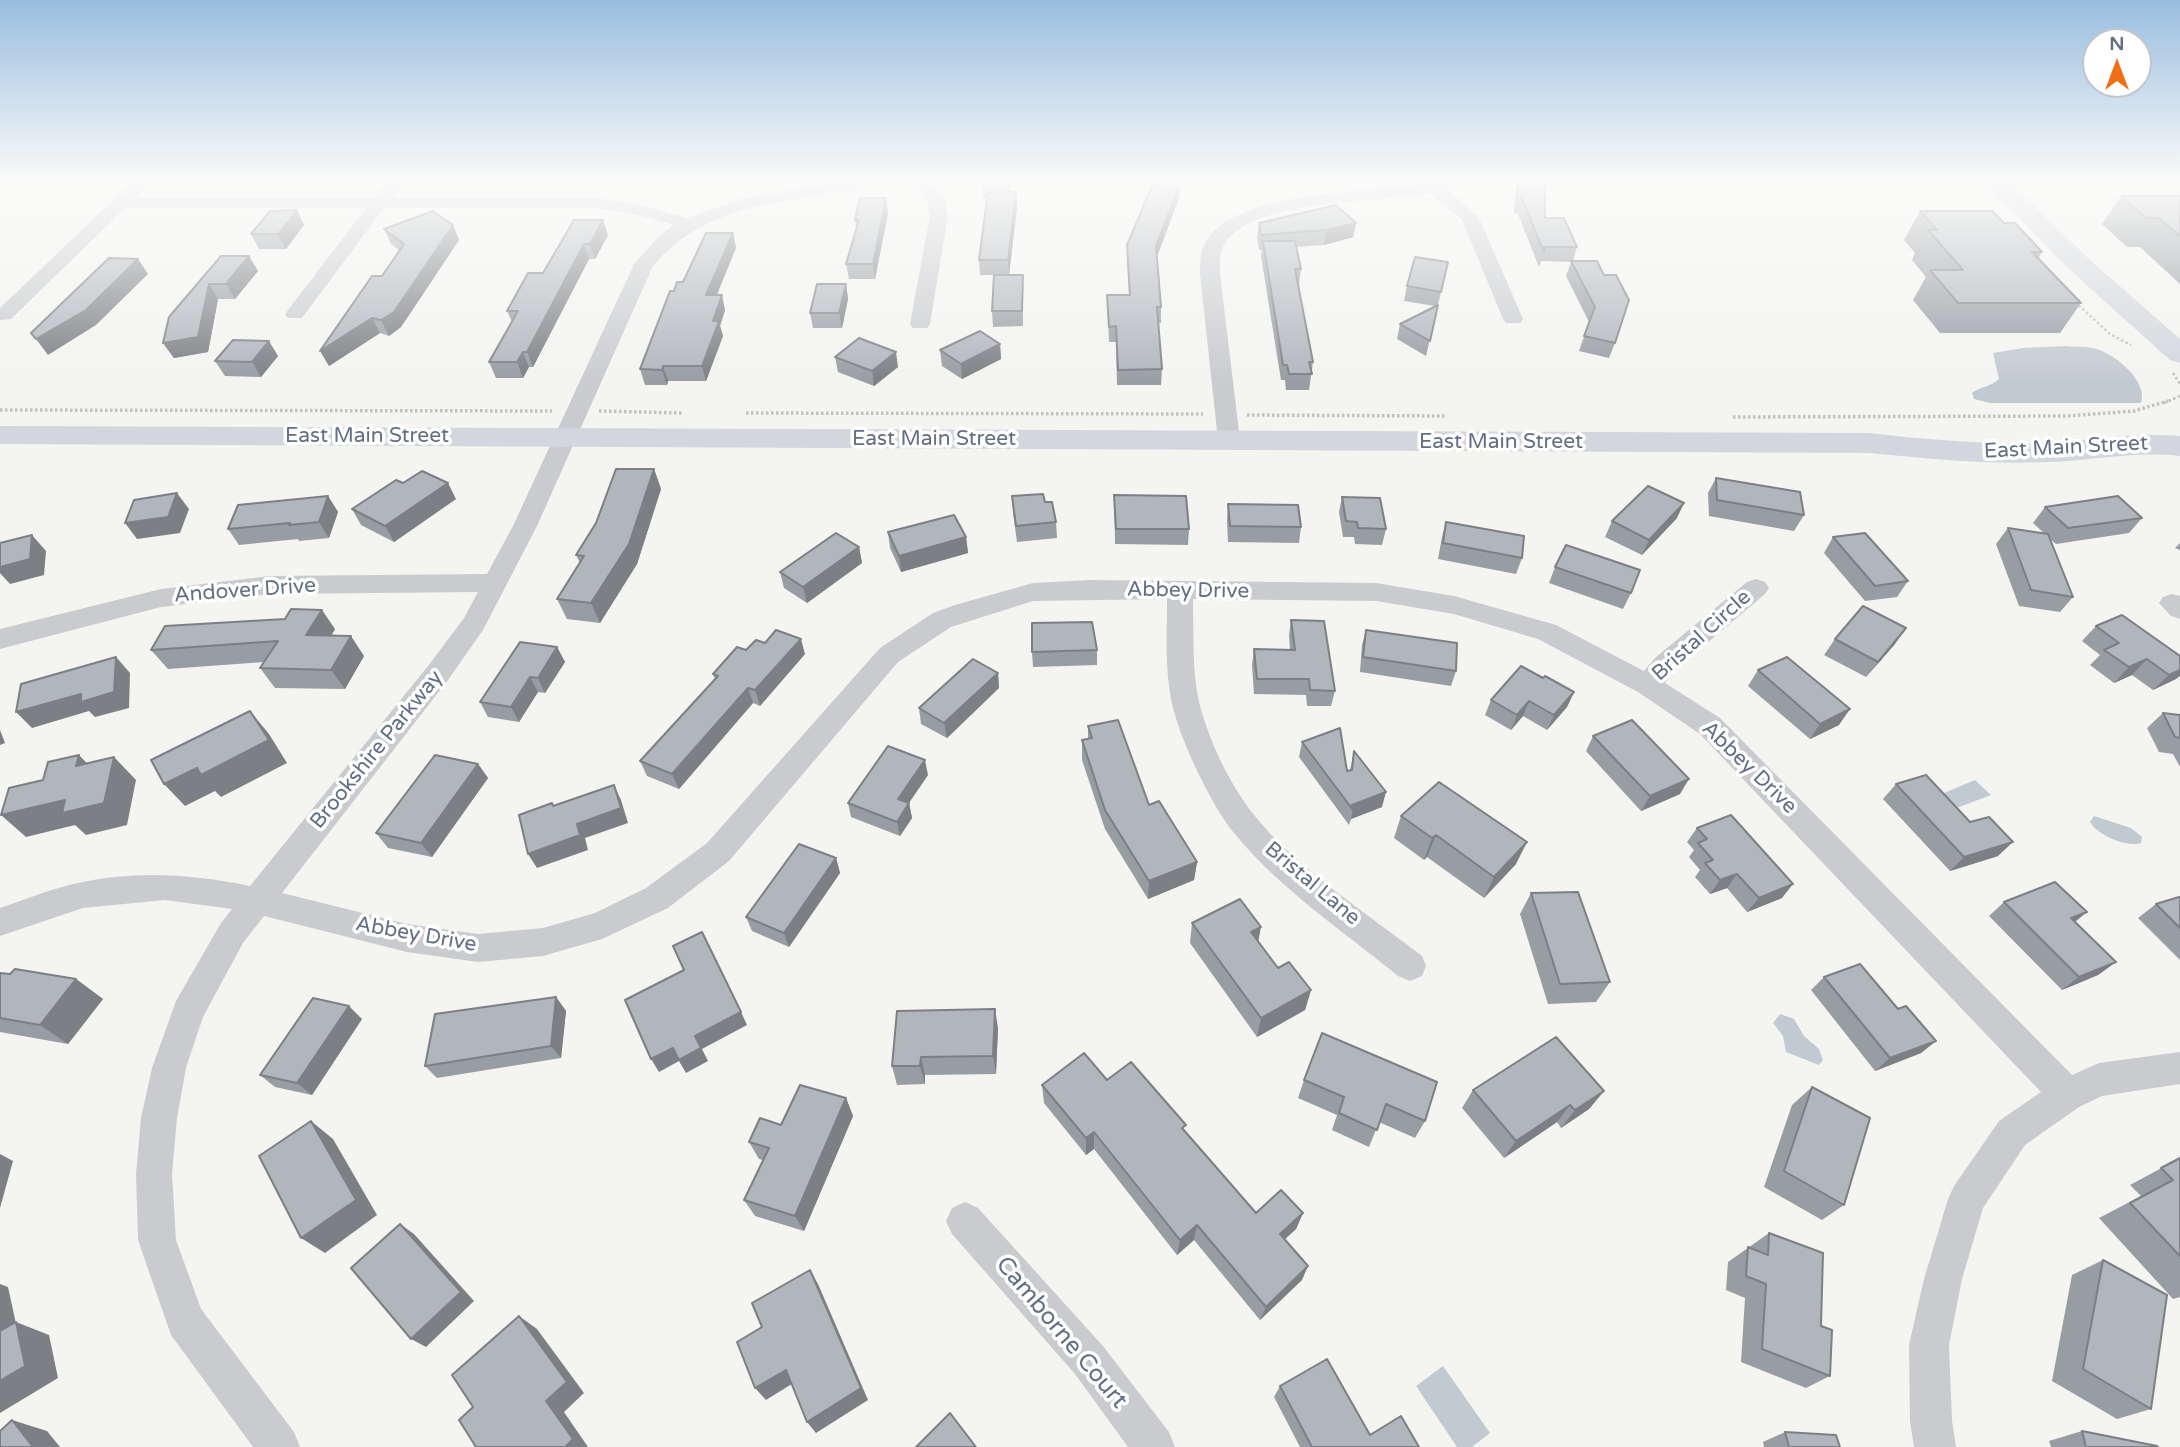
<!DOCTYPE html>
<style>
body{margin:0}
#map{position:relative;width:2180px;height:1447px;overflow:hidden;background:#f4f5f1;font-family:"Varela Round",sans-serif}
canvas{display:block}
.north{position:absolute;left:2082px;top:28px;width:70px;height:70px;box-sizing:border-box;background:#fff;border:2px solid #c0c5ce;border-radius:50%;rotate:0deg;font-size:19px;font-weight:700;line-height:28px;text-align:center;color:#626f84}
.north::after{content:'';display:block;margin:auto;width:24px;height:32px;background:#f06e16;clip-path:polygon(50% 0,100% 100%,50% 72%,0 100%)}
</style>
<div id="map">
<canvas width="2180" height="1447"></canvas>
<div class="north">N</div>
</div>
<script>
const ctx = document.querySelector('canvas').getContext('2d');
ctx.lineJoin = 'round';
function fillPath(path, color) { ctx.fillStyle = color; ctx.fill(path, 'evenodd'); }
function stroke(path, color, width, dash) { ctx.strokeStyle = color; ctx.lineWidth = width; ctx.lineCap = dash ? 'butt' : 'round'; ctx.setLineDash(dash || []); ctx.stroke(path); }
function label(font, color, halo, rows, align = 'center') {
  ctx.font = font + ' "Varela Round",sans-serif'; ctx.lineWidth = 7; ctx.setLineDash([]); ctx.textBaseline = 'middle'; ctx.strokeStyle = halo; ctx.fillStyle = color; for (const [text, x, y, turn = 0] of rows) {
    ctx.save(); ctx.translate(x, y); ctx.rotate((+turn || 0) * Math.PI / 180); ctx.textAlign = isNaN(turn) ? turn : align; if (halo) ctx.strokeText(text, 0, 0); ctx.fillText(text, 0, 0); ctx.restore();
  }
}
fillPath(new Path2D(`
 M2065,346C2074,347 2085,346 2093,348C2113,352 2149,381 2141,403H1990L1974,399L1972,393C1981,386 1991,387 1999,379L1993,353L2023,348Z
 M1975,780L1991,795L1954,809L1939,795Z
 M2094,816L2131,828L2142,837L2141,843C2128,848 2097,835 2090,822Z
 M1780,1014L1794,1019L1804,1036L1819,1049L1823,1060L1819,1065L1786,1052L1783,1036L1773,1023Z
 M1443,1366L1490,1433L1472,1447H1457L1416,1386Z`), '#c2cad1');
stroke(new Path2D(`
 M2075,302L2110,334L2131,345
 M2173,373L2180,384
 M2164,403L2180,396`), '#c0c1c3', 2.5, [2.5, 2.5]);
stroke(new Path2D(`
 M0,410L552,411
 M599,411L682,413
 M746,413L1203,414
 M1247,415L1445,416
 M1733,417L2068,416L2134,411L2168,401`), '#c0c1c3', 3.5, [2.5, 2.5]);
fillPath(new Path2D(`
 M133,181H152L136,198H374L387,181H405L393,198H596L636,204L687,218L744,198L842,181H873L870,185C789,205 711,198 653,266L537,526L483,630L448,680L282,893L407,924L478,934L543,928L595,913L646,888L707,843L880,648L933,613L955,605L1033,583L1090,580L1376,583L1454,596L1556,625L1644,671L1656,657L1747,582L1756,579L1765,582L1769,588L1765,594L1674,671L1665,683L1720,718L2072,1075L2099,1063L2180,1052V1084L2102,1096L2079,1107L2025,1145L1983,1208L1962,1279L1949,1345L1952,1421L1956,1447H1914L1910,1421L1909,1345L1924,1279L1948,1199L1954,1186L1999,1121L2041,1092L1700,734L1638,692L1538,639L1454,614L1376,601L1193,599C1194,637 1191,679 1203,716C1213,749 1232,787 1254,815C1296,868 1368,914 1422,956L1426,966L1422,976L1410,981L1398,976C1343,931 1280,889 1234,833C1213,808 1184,747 1175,715C1164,678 1167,637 1167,599L1033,601L951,627L898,662L729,861L668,908L602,939L543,956L478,962L407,952L264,916L243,943L203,1017L186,1068L177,1118L172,1174L176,1240L201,1309L294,1432L300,1447H253L171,1335L138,1240L136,1174L141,1118L152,1068L176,1001L221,923L232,909L165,900L83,908L0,936V908C27,899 55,887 83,882C139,870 195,875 250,886L428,666L464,618L478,592L270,594L161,607L0,649V629L161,589L270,576L487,574L513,526L634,264L658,237L674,225L634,214L596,208H384L302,318H288L285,314L366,208H125L11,319L0,320V308Z
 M909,181H928L943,196L948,215L930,324L927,328H913L910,324L930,215L926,198Z
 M1438,181H1467L1464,185L1447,189L1479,218L1523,319L1520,323H1506L1503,319L1462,220L1430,193C1379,203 1255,198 1225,243C1219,252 1220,263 1220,274L1240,440L1237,445H1221L1218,440L1200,274C1200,267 1200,259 1201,253C1219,186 1383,194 1438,181Z
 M2172,594L2180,596V619L2171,616L2159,603L2163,597Z
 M965,1202L978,1208L1103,1346L1169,1432L1175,1447H1128L1075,1374L952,1234L946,1221L952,1208Z`), '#c9cbcf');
fillPath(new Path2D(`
 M1983,181H2009L2089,259L2180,339V363L2170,360L2071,271Z
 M0,426L1869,433C1929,440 1991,445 2051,442C2095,440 2137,432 2180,436V456C2137,451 2095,460 2051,462C1991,465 1929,459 1869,453L0,444Z`), '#d3d6dc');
fillPath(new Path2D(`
 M55,181H92L90,182H55Z
 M1010,181L1008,192L1017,207L1009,275H980L979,260L987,198H983L982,184Z
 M1518,181H1545V218L1577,247L1573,261L1615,343L1609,358L1579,351L1589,322L1566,276L1571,262L1541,261L1539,267L1518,214L1514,213L1515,193Z
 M2121,196H2180V284L2140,247H2127L2102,224Z
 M1179,198L1157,257L1161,307V323H1158L1162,369L1161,385H1117L1116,342H1109L1107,295H1129L1127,260V245Z
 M297,210L304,225L286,249H259L251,234Z
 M1920,211L2004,223L2042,252L2038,259L2081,303L2060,333H1940L1913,300L1926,277L1912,260L1915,253L1904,240Z
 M888,213L875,279H849L846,264L856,227L855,220Z
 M574,220L608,235L595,259H589L533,367H529L523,378H496L489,362L512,322L507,311L543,273Z
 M1259,223H1356L1353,237L1324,245L1296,247L1301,269L1299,284H1298L1313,362L1309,390H1286L1285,380H1281L1261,256L1262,250H1259L1257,238Z
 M453,225L459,240L401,327L389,336L380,333L329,366L382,276L399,250L391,244L384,229Z
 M733,233L736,248L717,295L725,310L720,326L723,336L706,381H668L667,385H645L640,369L674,291Z
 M221,256H249L258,271L235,299H218L208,352L174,358L163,343Z
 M1448,262L1426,356L1397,339L1400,324L1435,306L1404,301L1407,286Z
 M1023,275V326L993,327L992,311Z
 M846,284L848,299L842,328H813L810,313Z
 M1000,344L1001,359L962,379L942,366L940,350Z
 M278,356L261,377L225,376L215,361Z
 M835,357L898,367L874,386L838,372Z
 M654,469L661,489L637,564L600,623L567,619L557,599L580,563L576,555Z
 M1716,478L1804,515L1794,531L1709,516L1708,493Z
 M403,483L456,499L394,542L361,525L352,509Z
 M1114,495L1189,529L1188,545L1115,544Z
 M328,496L338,512L329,538L299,541L298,539L239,545L228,529Z
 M1012,496L1045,502L1056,522L1057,538L1017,542L1013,512Z
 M1342,497L1386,529L1382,545L1355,544L1354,537H1343L1339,512Z
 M1228,504L1301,527L1299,543L1228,542L1227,520Z
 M2045,507L2142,518L2129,533L2056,544L2050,539L2073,597L2060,612L2019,606L1996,544L2008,528L2045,534L2033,523Z
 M1677,518L1642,555L1605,537L1612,521Z
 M1446,522L1522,558L1516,574L1438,559L1442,537Z
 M888,532L966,537L968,553L901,572L890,548Z
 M1833,537L1908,581L1897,597L1865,601L1824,553Z
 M2180,543V550L2175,548Z
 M859,547L862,563L807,603L784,588L780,572Z
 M1555,567L1631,593L1623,609L1549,583Z
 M1291,620L1335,691L1331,706H1307L1306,695L1254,694L1252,665L1254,649L1290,650L1289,635Z
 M2096,626L2180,656L2176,679L2153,690L2132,675L2114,683L2090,665L2100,655L2082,641Z
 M335,629L331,636L364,656L345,689L275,688L260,668L264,662L168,669L151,650Z
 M1366,630L1456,671L1451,686L1360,672L1362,645Z
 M1835,639L1895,644L1866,677L1824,655Z
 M765,643L805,654L760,706L753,703L679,789L647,776L640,761L715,679L713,674L746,650Z
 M557,647L565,662L545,693L538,692L519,722L488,717L480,702Z
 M1097,650V665L1033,667L1032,652Z
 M1758,670L1839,725L1810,739L1748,686Z
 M998,673L999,688L947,738L921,724L919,708Z
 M1543,678L1574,692L1567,707L1547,730L1523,716L1511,730L1485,715L1491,700Z
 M2163,713L2180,715V767L2173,754L2159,752L2147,728Z
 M1088,726L1149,805L1197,862L1194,880L1148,899L1105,829L1082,760V740L1088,739Z
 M1593,736L1680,794L1641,811L1586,751Z
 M1302,742L1347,771L1350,770L1354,751L1382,807L1351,819L1349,825L1299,757Z
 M478,764L488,778L432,857L388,848L376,833Z
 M928,775L909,803L912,818L900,836L851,817L848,803Z
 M1896,784L1970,822L1998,856L1950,871L1883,799Z
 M1401,816L1516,864L1484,898L1427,857L1424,860L1394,838Z
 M1697,828L1782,898L1747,912L1727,888L1710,894L1695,877L1700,870L1689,857L1694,850L1687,842Z
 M836,858L840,873L789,947L752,931L746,917Z
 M1531,893L1610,982L1596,1002L1548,1004L1520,914Z
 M2180,898V960L2138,918L2156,904Z
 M2004,902L2075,922L2116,962L2098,975L2062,990L1989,916Z
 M1192,923L1258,942L1278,968L1311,990L1305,1010L1257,1037L1190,943Z
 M0,973L76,979L103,999L68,1044L0,1032Z
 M1824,977L1936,1041L1921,1053L1875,1071L1811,990Z
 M556,997L566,1011L561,1058L437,1078L425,1066Z
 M362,1019L312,1095L275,1087L260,1075Z
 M998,1028L996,1074L925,1075V1084L897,1085L892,1066Z
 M1322,1033L1425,1121L1415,1138L1379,1122L1369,1147L1332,1130L1337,1115L1298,1098L1304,1080Z
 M1107,1080L1185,1132L1256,1213H1303L1296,1229L1285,1239L1302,1280L1260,1320L1194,1240L1177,1255L1094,1149L1086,1155L1044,1103L1042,1085Z
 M1812,1087L1844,1205L1822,1220L1764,1187L1792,1105Z
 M1473,1090L1604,1091L1589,1109L1561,1128L1557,1122L1504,1158L1462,1108Z
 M846,1098L853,1116L804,1231L755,1216L744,1200L763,1160L759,1159L749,1142L781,1125Z
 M2180,1158V1297L2173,1299L2099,1218L2141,1196L2130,1185Z
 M1769,1233L1821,1326L1830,1376L1806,1388L1741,1362L1745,1298L1726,1290L1728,1262Z
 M2103,1260L2151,1409L2117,1419L2052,1381L2072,1275Z
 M1280,1386L1370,1435L1419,1447H1300L1274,1397Z
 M2082,1431L2158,1447H2051L2049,1441Z
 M1785,1432L1840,1447H1764L1763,1442Z`), '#989da3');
fillPath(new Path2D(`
 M1007,181H1010L1007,199Z
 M1180,183L1179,198L1155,261L1156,246Z
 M1016,192L1017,207L1009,275L1008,260Z
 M886,198L888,213L875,279L873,264Z
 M297,210L304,225L286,249L278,234Z
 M603,220L608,235L595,259L590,244Z
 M1356,223L1353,237L1324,245L1326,230Z
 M453,225L459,240L401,327L389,336L381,320Z
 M733,233L736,248L710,310L706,295Z
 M584,244L589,259L533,367L527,352Z
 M249,256L258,271L235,299L226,284Z
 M138,259L148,274L96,325L48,355L36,339Z
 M209,284L218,299L208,352L174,358L163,343Z
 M846,284L848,299L842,328L839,313Z
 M722,295L725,310L720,326L723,336L706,381L702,366L713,321Z
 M372,318L380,333L329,366L320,351Z
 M269,341L278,356L261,377L252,362Z
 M1000,344L1001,359L962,379L961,364Z
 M523,352L529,367L523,378L517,362Z
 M896,352L898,367L874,386L872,371Z
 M663,366L668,381L667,385L662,370Z
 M654,469L661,489L637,564L600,623L591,603Z
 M448,483L456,499L394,542L385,526Z
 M177,493L189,509L180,533L137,539L125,523Z
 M328,496L338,512L329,538L319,522Z
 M1684,503L1677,518L1642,555L1649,540Z
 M32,535L46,551L44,575L10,584L0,573V567Z
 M966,537L968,553L901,572L899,556Z
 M859,547L862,563L807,603L803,587Z
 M322,610L335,629L320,655L306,635Z
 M1906,628L1895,644L1866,677L1878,662Z
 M351,636L364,656L345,689L331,670Z
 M801,639L805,654L760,706L755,690Z
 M557,647L565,662L545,693L538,678Z
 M116,657L130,673L129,708L95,717L89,711L32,728L16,712Z
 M2147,659L2132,675L2114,683L2129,667Z
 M2180,670V676L2176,679L2153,690L2169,675Z
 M998,673L999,688L947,738L944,723Z
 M530,677L538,692L519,722L511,707Z
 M748,688L753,703L679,789L672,774Z
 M1574,692L1567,707L1547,730L1554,715Z
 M1529,701L1523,716L1511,730L1517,715Z
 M1850,709L1839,725L1810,739L1820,724Z
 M250,711L269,734L287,763L221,797L215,791L185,806L164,784Z
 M0,730L5,743L0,745Z
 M79,755L101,778L76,766Z
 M114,757L136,780L127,825L86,835L75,825L26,837L1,815Z
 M925,760L928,775L901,814L898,799Z
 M478,764L488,778L432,857L421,843Z
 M1689,779L1680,794L1641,811L1650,796Z
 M614,785L621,800L628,823L585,838L588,850L537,868L528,854L577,824Z
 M1386,792L1382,807L1351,819L1353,810L1352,805Z
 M909,803L912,818L900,836L897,822Z
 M1436,835L1427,857L1424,860L1432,838Z
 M1527,842L1516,864L1484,898L1494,877Z
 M2013,842L1998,856L1950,871L1964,857Z
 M836,858L840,873L789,947L784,933Z
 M1197,862L1194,880L1148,899L1149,881Z
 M1737,874L1727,888L1710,894L1720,880Z
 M1793,884L1782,898L1747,912L1759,898Z
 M2087,912L2070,926L2071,918Z
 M1261,927L1257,948L1251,932Z
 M2116,962L2098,975L2062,990L2079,977Z
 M76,979L103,999L68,1044L40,1025Z
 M1311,990L1305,1010L1257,1037L1261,1018Z
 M556,997L566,1011L561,1058L551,1046Z
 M349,1006L362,1019L312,1095L297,1083Z
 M995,1009L998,1028L996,1074L993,1056Z
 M741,1012L747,1025L702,1049L708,1061L686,1073L679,1061L659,1072L651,1059Z
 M1936,1041L1921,1053L1875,1071L1890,1058Z
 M921,1057L925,1075V1084L920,1066Z
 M1604,1091L1589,1109L1561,1128L1575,1110Z
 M846,1098L853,1116L804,1231L795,1216Z
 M1570,1105L1557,1122L1504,1158L1516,1141Z
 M311,1121L333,1139L377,1215L325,1253L301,1238Z
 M1094,1132V1149L1086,1155V1138Z
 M0,1154L13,1161L0,1208Z
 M1303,1213L1296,1229L1274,1249L1280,1234Z
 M400,1224L414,1234L474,1301L426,1347L411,1339Z
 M1197,1225L1194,1240L1177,1255L1180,1240Z
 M1308,1266L1302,1280L1260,1320L1266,1307Z
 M810,1270L818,1284L868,1400L816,1433L807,1422Z
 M0,1284L8,1287L22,1351L0,1343Z
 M519,1316L537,1329L584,1393L564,1412L588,1447H565L546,1401Z
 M16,1322L49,1335L58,1378L0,1413V1381Z
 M786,1370L795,1382L766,1400L755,1388Z
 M12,1420L47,1431L60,1447H33Z`), '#7c7f84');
const building = new Path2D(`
 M983,181H1007V184H982Z
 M1160,181H1175L1180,183L1156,246L1161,307H1157L1162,369L1118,370L1116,326L1109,327L1107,295H1130L1127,245L1152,186Z
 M1518,181H1545V218H1564L1577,247H1544V252L1522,199H1518Z
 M988,192H1016L1008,260H979Z
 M2121,196H2180V236L2159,218H2146Z
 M860,198H886L873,264H846L859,220H855Z
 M1336,205L1356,223L1326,230L1261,235L1259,223Z
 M297,210L278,234H251L270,211Z
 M433,211L453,225L394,312L381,320L372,318L320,351L372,276H382L404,244L384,229Z
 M1920,211H1992L2004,223H2015L2042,252H2032L2081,303H1958L1930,270H1963L1928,230H1937Z
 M574,220H603L590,244H584L527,352H523L517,362H489L518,311H507L528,273H543Z
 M706,233H733L706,295H722L713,321H719L702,366H663L662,370L640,369L670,291H674L677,282H683Z
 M1263,241H1295L1301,269H1295L1313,362H1309L1312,374H1289L1287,365H1283Z
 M221,256H249L226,284H209L198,337L163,343L169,317Z
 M1415,257L1448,262L1441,292L1407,286Z
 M109,258L138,259L86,310L36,339L31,333Z
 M1571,261H1597L1604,275H1616L1629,300L1615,343L1584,336L1595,307Z
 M994,275H1023L1022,311H992Z
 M817,284H846L839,313H810Z
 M1438,305L1430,341L1400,324Z
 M980,331L1000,344L961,364L940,350Z
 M859,338L896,352L872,371L835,357Z
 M233,340L269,341L252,362L215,361Z
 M616,469H654L629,544L591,603L557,599L584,556L576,555L596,523Z
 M422,471L448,483L385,526L352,509L396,480L403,483Z
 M1716,478L1800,492L1804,515L1717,500Z
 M1648,486L1684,503L1649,540L1612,521Z
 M177,493L168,517L125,523L134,500Z
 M1043,494L1045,502H1052L1056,522L1016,526L1012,496Z
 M1114,495L1186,496L1189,529H1116Z
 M328,496L319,522L289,525L290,523L228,529L238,505Z
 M2118,496L2142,518L2068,528L2045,507Z
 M1342,497L1380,498L1386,529L1358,528L1357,522L1346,521Z
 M1228,504L1298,505L1301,527L1230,526Z
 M954,515L966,537L899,556L888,532Z
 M1446,522L1524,536L1522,558L1443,543Z
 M2008,528L2048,534L2073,597L2031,590Z
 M836,533L859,547L803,587L780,572Z
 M1865,533L1908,581L1875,586L1833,537Z
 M32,535L30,559L0,567V543Z
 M1566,545L1640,570L1631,593L1555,567Z
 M1863,606L1906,628L1878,662L1835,639Z
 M291,609L322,610L306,635L351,636L331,670L260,668L278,641L151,650L165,626L285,619Z
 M2122,615L2180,656V670L2169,675L2147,659L2129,667L2104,650L2119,643L2096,626Z
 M1291,620L1324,621L1335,691L1310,690L1309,679H1257L1254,649L1295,650Z
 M1092,622L1097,650L1032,652V623Z
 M776,630L801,639L755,690L748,688L672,774L640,761L718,676L713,674L737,647L746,650L756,640L765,643Z
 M1366,630L1457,643L1456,671L1363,657Z
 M520,642L557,647L538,678L530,677L511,707L480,702Z
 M116,657L114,692L81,702V694L16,712L21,684Z
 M1787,657L1850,709L1820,724L1758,670Z
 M973,659L998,673L944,723L919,708Z
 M1521,666L1543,678L1545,676L1574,692L1554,715L1529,701L1517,715L1491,700Z
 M250,711L269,740L201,775L197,768L164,784L151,760Z
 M2163,713L2180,715V738L2175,737Z
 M1118,720L1149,805L1159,801L1197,862L1149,881L1105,810L1082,740L1092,738L1088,726Z
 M1632,720L1689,779L1650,796L1593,736Z
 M1340,728L1347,771L1352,770L1354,751L1386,792L1352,805L1353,810L1302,742Z
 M888,746L925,760L898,799L909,803L897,822L848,803Z
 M79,755L76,766L114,757L104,803L62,813L65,800L1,815L9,788L43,780L48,762Z
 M435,755L478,764L421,843L376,833Z
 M1926,775L1970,822L1989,817L2013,842L1964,857L1896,784Z
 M1439,782L1527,842L1494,877L1436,835L1432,838L1401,816Z
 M614,785L621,808L577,824L580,835L528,854L519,815L552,803L553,806Z
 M1731,815L1793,884L1759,898L1737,874L1720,880L1705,863L1713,860L1698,843L1707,839L1697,828Z
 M799,844L836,858L784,933L746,917Z
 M2055,882L2087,912L2071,918L2116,962L2079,977L2004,902Z
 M1578,892L1610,982L1560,984L1531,893Z
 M2179,897L2180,898V928L2156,904Z
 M1240,899L1261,927L1251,932L1278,968L1289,962L1311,990L1261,1018L1192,923Z
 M702,932L741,1012L695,1036L701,1048L679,1060L673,1048L651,1059L625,1000L684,970L673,946Z
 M1860,964L1898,1009L1906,1006L1936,1041L1890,1058L1824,977Z
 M15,969L76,979L40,1025L0,1018V973L10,974Z
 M556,997L551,1046L425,1066L435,1014Z
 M313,998L349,1006L297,1083L260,1075Z
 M995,1009L993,1056L921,1057L920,1066H892L897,1011Z
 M1322,1033L1437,1082L1425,1121L1386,1104L1377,1130L1339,1113L1344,1097L1304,1080Z
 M1556,1037L1604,1091L1575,1110L1570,1105L1516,1141L1473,1090Z
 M1084,1053L1107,1080L1131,1062L1186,1125L1182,1128L1256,1213L1281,1190L1303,1213L1280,1234L1308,1266L1266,1307L1197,1225L1180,1240L1094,1132L1086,1138L1042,1085Z
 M800,1085L846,1098L795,1216L744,1200L769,1148L749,1142L760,1118L781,1125Z
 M1812,1087L1870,1118L1844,1205L1784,1171Z
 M311,1121L356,1200L301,1238L259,1156Z
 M2180,1158V1256L2130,1203L2173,1180L2161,1168Z
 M400,1224L461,1292L411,1339L351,1268Z
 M1769,1233L1823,1253L1821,1326L1832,1330L1830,1376L1762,1349L1766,1284L1746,1276L1748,1247L1768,1255Z
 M2103,1260L2167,1295L2151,1409L2083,1369Z
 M810,1270L861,1388L807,1422L786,1370L755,1388L737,1342L762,1327L752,1303Z
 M519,1316L567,1382L546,1401L573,1439L565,1447H476L459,1420L473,1407L452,1375Z
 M16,1322L25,1366L0,1381V1331Z
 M1327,1359L1370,1435L1401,1416L1419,1447H1312L1280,1386Z
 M950,1413L976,1447H916Z
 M12,1420L33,1447H0V1431Z
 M2082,1431L2157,1446L2158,1447H2086Z
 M1785,1432L1836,1435L1840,1447H1789Z`);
fillPath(building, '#b1b6bd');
stroke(building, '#7c7f84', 2);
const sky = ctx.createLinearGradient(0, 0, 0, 383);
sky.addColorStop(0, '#99bddf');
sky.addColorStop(0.47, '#fafaf9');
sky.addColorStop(1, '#fafaf900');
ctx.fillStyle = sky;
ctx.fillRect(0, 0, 2180, 383);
label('21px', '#626f84', '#fff', [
 ["East Main Street",367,436],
 ["East Main Street",934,439],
 ["East Main Street",1501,442],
 ["East Main Street",2066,448,-3],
 ["Andover Drive",245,591,-4],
 ["Abbey Drive",1188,591,1],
 ["Bristal Circle",1702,636,-42],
 ["Brookshire Parkway",377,750,-51],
 ["Abbey Drive",1749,768,44],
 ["Bristal Lane",1312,884,40],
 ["Abbey Drive",416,935,10]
]);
label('24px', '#626f84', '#fff', [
 ["Camborne Court",1061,1333,50]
]);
</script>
